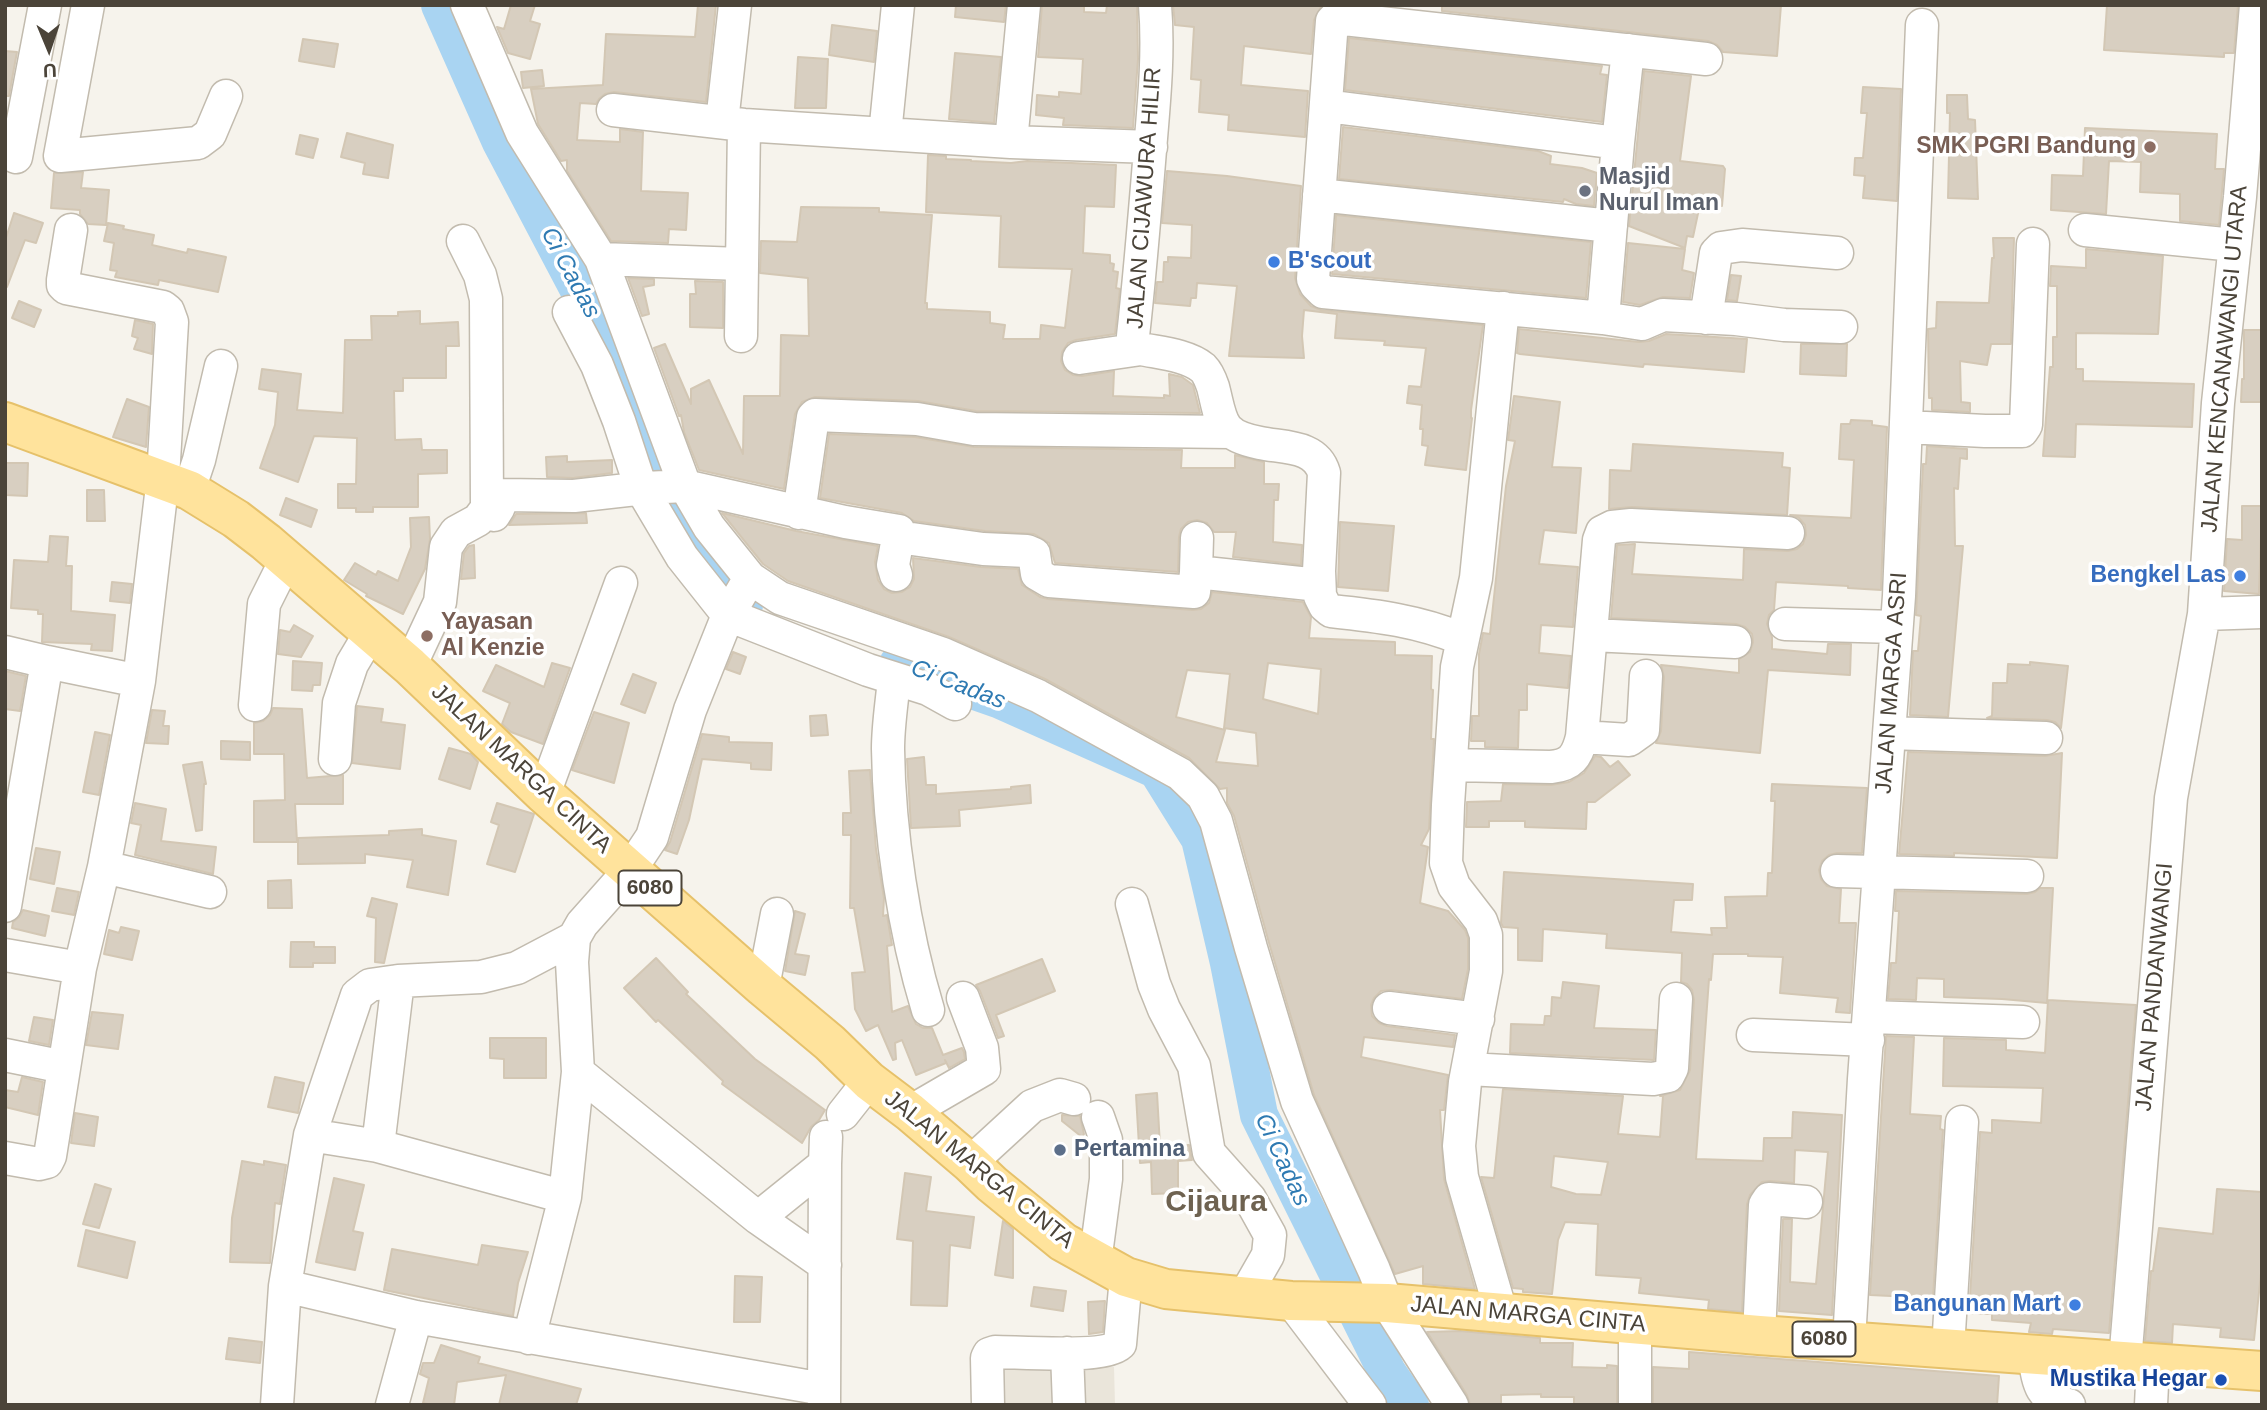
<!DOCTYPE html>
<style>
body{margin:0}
#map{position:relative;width:2267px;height:1410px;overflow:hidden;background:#f6f3ec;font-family:Arial,sans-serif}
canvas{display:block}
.frame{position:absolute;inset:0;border:7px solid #4b4439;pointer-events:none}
.north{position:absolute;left:14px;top:14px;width:70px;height:70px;-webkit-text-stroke:5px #fff;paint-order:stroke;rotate:178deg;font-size:19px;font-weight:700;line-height:28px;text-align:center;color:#4b4439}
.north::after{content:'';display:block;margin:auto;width:24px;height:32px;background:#4b4439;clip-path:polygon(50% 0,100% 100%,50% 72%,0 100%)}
</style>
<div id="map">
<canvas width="2267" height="1410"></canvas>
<div class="frame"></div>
<div class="north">U</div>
</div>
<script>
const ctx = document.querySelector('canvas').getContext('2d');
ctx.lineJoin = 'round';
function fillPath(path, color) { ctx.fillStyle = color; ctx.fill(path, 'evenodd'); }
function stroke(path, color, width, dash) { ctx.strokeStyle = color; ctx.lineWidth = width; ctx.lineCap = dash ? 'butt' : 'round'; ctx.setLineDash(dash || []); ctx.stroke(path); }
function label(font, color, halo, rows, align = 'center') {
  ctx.font = font + ' Arial,sans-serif'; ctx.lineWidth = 7; ctx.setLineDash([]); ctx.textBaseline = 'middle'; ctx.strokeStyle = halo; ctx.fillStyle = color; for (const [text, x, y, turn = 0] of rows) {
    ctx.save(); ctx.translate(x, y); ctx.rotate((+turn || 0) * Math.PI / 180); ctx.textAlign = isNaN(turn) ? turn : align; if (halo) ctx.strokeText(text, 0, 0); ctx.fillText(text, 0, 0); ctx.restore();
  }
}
fillPath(new Path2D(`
 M990,1358L1114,1367L1115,1405H991Z`), '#eae5da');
stroke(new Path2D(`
 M440,5L501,142L599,328L662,474L727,598L744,605
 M898,664L998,699L1157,770L1200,839L1229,963L1259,1115L1387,1372L1410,1405`), '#a9d4f2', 38);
const building = new Path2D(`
 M511,5H535L530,21L540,24L530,59L508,53L497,27L504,29Z
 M698,5H716L706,102L614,92L605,94L599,99L596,104L580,103L577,140L620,142V129L643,132L641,191L688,193L686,230L669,229L668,243L611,241L567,171V160L561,161L538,124L531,89L603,85L606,34L695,37Z
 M956,5H1006L1004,22L955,17Z
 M1042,5H1084V12L1106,13L1107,5H1137L1138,59L1133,128L1063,125L1064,118L1036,115L1037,95L1059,97V92L1081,94L1083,59L1038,57Z
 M1173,5H1322L1314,20L1311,54L1244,46L1241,85L1308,91L1305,137L1228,130L1229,115L1199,112L1201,80L1191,79L1194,27L1175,25Z
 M1442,5H1781L1777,56L1723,52L1717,45L1708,41L1442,11Z
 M2107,5H2238L2234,53H2224V57L2104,50Z
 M832,25L877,31L874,62L829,55Z
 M1349,38L1602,66L1600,74L1607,75L1602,122L1345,90Z
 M303,39L338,44L334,67L299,61Z
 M5,51L17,52L9,96H5Z
 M955,53L1001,57L994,123L949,119Z
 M798,57L828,59L826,108H795Z
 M542,70L544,86L523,88L521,72Z
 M1644,71L1691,76L1680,161L1723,166L1725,169L1722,206L1700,204L1693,237L1687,236L1685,248L1629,226Z
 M1863,87L1901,89L1897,201L1863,198L1865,176L1854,175L1855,158H1863L1867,113H1861Z
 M1947,95H1967L1968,119L1975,120L1978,199L1948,198L1950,113H1947Z
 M1343,127L1538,151L1551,156L1550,164L1582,168L1597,173L1594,206L1576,204L1564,199L1563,202L1339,179Z
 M2085,128L2217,134L2215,169H2224L2219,225L2180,221V194L2140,192L2141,162L2109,161L2106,214L2051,210L2052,175L2083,176Z
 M347,133L393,145L388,178L363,174L365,163L341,157Z
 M300,135L318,139L313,158L296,154Z
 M928,155L946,156V159L971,160V161L1011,163L1027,161L1116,165L1114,207L1085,206L1083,253L1110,255V263L1114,264L1113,271L1118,272L1116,288L1120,289L1115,334L1076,340L1068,343L1062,352L1061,361L1065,370L1073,375L1082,376L1114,371L1113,396L1164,398V395L1170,396L1169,374L1182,377L1193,385L1200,413L976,411L918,401L815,397L802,402L795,414L784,489L699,470L684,432L681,415L679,416L654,348L665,344L691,404V389L709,380L743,454L744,396H780L781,335L809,336L808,278L760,273L761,241L797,242L801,207L879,208V212L932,215L925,303H927V309L990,312V323L1005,325L1003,339H1040L1041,325L1065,328L1072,269L999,267L1001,216L926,212Z
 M1167,171L1227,176L1301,186L1295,278L1300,294L1311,306L1321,310L1483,325L1471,410V418H1472L1466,470L1425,465L1428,446L1422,445L1423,429H1420L1422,405L1407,403L1409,386L1421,387L1426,348L1384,345L1385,341L1335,338L1337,314L1304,310L1302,336L1304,358L1229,356L1237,286L1197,283L1196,298H1191L1190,306L1155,303L1157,282H1163L1164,262H1168V257L1191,258L1192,225L1162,223Z
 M83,172L81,188L109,190L106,225L88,224L80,214V210L51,208L54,173Z
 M14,213L43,223L36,243L25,240L7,287H5V241Z
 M1336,215L1591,242L1586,298L1332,274Z
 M108,223L124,226L123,229L154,235L152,245L187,253L188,249L226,257L218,292L159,280L158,285L115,277L117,271L110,270L114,243L104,241Z
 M1993,238H2014L2011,344H1991L1987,365L1960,361L1961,402L1970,403V412L1932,410V398H1929L1928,329L1936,328L1937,302L1989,303L1992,258H1994Z
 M1628,243L1685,249L1682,270L1694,273L1690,298L1663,297L1640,305L1623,302Z
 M2086,249L2163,256L2158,334L2076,333V369H2083V381L2194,384L2192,427L2076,424L2075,457L2043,456L2050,367H2053V337H2057V286H2050L2051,266L2086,268Z
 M1731,275L1741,276L1737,301L1727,300Z
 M628,278L654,279V285L643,287L649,314L642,316Z
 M695,281L723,282V328L690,327V294H696Z
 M19,301L41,310L34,327L12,318Z
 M420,311V324L458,322L459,346H446V378H403V391H394L395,440L421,439L422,450H447V473L418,474V507H373V512H356V508H338V484H356L357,438L314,436L298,482L260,468L275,425L278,392L259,389L262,369L301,374L297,410L343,413L345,340H372L371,316H398V312Z
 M135,320L153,324L152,354L134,349L138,338L132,336Z
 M1519,329L1639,342L1649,341L1666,334L1747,339L1744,372L1644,364L1643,367L1520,354L1517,353Z
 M2244,330H2262V402H2241L2242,379H2244Z
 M1801,344H1847L1846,376L1800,374Z
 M1514,396L1560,402L1552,467L1581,468L1576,533L1544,530L1539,564L1578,567L1573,627L1541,625L1539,653L1571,656L1568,688L1527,684V710H1519L1518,748L1485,747V741H1471L1472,716H1479V654L1483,633L1490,634L1506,486L1515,441L1508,440Z
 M127,399L149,407L146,447L113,437Z
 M1851,420L1872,421V425L1887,427L1881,590L1848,588V586L1776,582L1774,610L1769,615L1767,624L1772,637V649L1827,654L1828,644H1851L1850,675L1768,670L1760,753L1656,743L1661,731L1664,677L1661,665L1739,673V659L1750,652L1753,642L1752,634L1745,627L1736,624L1611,618L1617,545L1635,544L1632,574L1743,580L1744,549L1788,551L1797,549L1803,544L1806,535L1805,525L1799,518L1790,515L1851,518L1854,460L1839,459L1841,424H1850Z
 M829,434L915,437L974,447L1182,450L1181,468H1235V455L1264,462V484H1279L1278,500H1274L1273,542L1302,545L1301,565L1233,557L1236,532H1214L1207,523L1197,520L1188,522L1181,529L1179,537L1178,572L1055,563L1049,543L1034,534L985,531L914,521L902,513L820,498Z
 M1633,444L1783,453L1782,467L1790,468L1787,515L1632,507L1609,509L1610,470L1631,471Z
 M1927,446L1967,449V459L1960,458L1958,489L1954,488L1955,546H1963L1948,717L1910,715L1913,651H1918L1921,616L1916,615L1923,464H1926Z
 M567,456V462L612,460V473L573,478L547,477L546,457Z
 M5,463H28L27,496L5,495Z
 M87,490H104L105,521H87Z
 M286,498L317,510L311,527L280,515Z
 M2242,506H2262L2259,594L2224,591L2227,539L2242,540Z
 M586,513L587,523L509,525L516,514Z
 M722,513L796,531L878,546L875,562L878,580L884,589L892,593L902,592L910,587L914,579L913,558L981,567L1018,569L1022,585L1040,597L1048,599L1193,610L1201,609L1209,603L1212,592L1303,602L1311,617L1309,638L1395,642V655L1432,656L1431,689L1433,690L1431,739H1434L1429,829L1421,845L1428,847L1420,903L1448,911L1465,930L1468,938V969L1462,999L1391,990L1381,991L1374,998L1371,1005L1372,1016L1379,1023L1387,1026L1455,1035L1453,1047L1364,1037L1361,1057L1448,1075L1444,1110H1440L1444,1179L1475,1289L1423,1284V1266L1395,1274L1314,1095L1269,943L1234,816L1227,803V788L1220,789L1189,758L1045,679L949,637L788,581L763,564ZM1268,663L1321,669L1318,714L1263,699ZM1187,670L1230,674L1224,728L1256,733L1258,766L1216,762L1225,730L1176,717Z
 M429,517L430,539L425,569L403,614L366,596L367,594L344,580L355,563L376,575L378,571L398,581L411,547L410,518Z
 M1340,522L1394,526L1388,591L1338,587Z
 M50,536L68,537L66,566H72L71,611L115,615L112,651L91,650L92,644L42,642L43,614H38V610L11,608L14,560L48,562Z
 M474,545L475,578L461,579L464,553L469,546Z
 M112,582L132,584L130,603L110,601Z
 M294,625L313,636L301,657L278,654L280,630L290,632Z
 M733,652L746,657L740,674L726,669Z
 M293,661L322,663L320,685H313L312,691L292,690Z
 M2030,662L2068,666L2061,728L2055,722L2047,720L1987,718L1992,716L1993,683H2007L2008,664L2030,665Z
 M552,663L570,668L543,744L511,732L502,724L510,703L483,691L496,665L544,687Z
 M5,671L26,676L20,711L5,709Z
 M633,674L656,683L645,713L621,704Z
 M357,706L383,709L381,722L405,725L400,769L352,763Z
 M273,708L302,709L307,778L343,775V804H295L297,842H254V801L285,800L284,754H254V723L263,721L270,715Z
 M152,710L165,711L163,726H169L168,744L146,743Z
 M594,712L629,723L614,783L572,770Z
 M826,715L828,735L811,736L810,716Z
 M95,732L110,735L99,795L83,792Z
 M702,734L729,737V742L772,743L771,770L751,769V763L702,759L689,820L677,854L665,850L670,842Z
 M221,741L250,742V760L221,759Z
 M449,748L471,754L478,762L470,789L439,779Z
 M1908,752L2045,756L2062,753L2057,858L1954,853V856L1899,854Z
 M1595,756L1601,757L1610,767L1618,761L1630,775L1595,802H1587L1586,829L1525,827V821H1489V827H1466L1467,802L1501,801L1503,784L1551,785L1569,782L1584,773Z
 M924,757L926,785H936V794L1011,789V787L1030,785L1031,803L959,810L960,826L911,828L907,759Z
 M202,762L206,784H204L202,830L196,831L183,765Z
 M870,770L876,849L884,898L883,916L887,915L892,945L887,946L892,1012L908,1006L916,1024L923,1028H932L943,1055L962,1048L964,1052L965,1059L949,1068L945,1060L946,1063L916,1075L902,1040L895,1043L896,1059L893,1060L878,1025L866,1031L855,1009L852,973L865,972L854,908H850L851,835H843V813H851L849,771Z
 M1772,784L1867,788L1862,853H1837L1829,855L1822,861L1819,870L1821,879L1827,886L1841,889L1839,923H1856L1850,1013L1836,1012L1838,998L1780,993L1783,957L1748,956V954H1713L1711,980L1709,979L1696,1159L1763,1161L1764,1138H1792L1793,1112L1842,1115L1832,1315L1779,1311L1783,1219H1792L1790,1282L1816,1284L1828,1152L1795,1150L1794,1183L1770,1181L1762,1182L1750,1195L1747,1204L1742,1312L1708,1309L1709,1300L1639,1293L1641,1278L1596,1275L1598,1224L1565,1222L1558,1240L1552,1294L1523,1292V1289L1513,1288L1481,1177L1494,1178L1503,1089L1623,1096L1618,1134L1660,1137L1663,1096H1660L1680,1090L1690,1070L1694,1000L1692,990L1687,984L1681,982L1682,953L1606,948L1607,934L1543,929L1542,961L1518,960V928L1503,927L1501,923L1504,872L1693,884L1692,900H1674L1671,932L1712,935L1711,928H1727L1725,897L1767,896L1768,873H1772L1775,801H1771ZM1554,1156L1608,1162L1601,1195L1576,1194L1551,1187Z
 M135,803L166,809L161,841L216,847L213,874L135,855L141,825L131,823Z
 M497,803L534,814L515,872L487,864L499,825L491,822Z
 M422,829V835L456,841L448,895L407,887L413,860L365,854V863L298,864V838L389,835V831Z
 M36,848L60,852L54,884L30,879Z
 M291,880L292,908H268V881Z
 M57,888L79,892L74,915L52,911Z
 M2040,888H2053L2047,1003L2002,999L1944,997V979L1917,978L1916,1000L1888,999L1891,963H1896L1899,911H1895L1896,891L2027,894L2035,892Z
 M372,898L397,904L384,963L375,962L376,918L367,916Z
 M23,910L49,916L45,936L12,928L13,922L19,917Z
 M795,911L805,914L795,954L809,956L805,975L785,971Z
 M121,927L139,931L132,960L104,954L109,930L119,933Z
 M291,942H314V947H335V963H313V967H290Z
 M656,958L688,992L686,994L755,1059L825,1110L819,1120L811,1127L802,1143L722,1084L723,1081L658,1020L656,1022L624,988Z
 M1042,959L1055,991L996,1015L1004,1036L998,1038L980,991L976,985Z
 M1563,982L1599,986L1594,1028L1656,1030L1654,1060L1510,1053L1511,1024L1544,1025L1545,1016H1551L1552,997L1561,998Z
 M2048,1000L2136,1005L2109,1333L2053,1329L2052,1334L2029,1332L2031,1323L1992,1320V1314L1969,1313L1980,1132L1992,1133V1120L2041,1123L2043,1088L1943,1086L1944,1038L2006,1040V1050L2045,1053Z
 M92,1012L123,1015L118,1049L86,1045Z
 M34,1017L53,1020L49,1045L29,1041Z
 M1886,1036L1914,1037L1910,1114L1941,1116L1940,1129L1943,1130L1933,1298L1870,1295Z
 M490,1038H546V1078H504V1059L490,1058Z
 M22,1077L43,1082L38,1115L5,1107V1090L18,1092Z
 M275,1077L304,1083L298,1113L268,1107Z
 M1157,1093L1160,1146L1189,1145L1192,1160L1178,1161V1193L1152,1194L1151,1162L1140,1163L1136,1095Z
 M75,1113L98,1117L94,1146L71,1143Z
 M1062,1115L1080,1116L1084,1134L1082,1137L1062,1121Z
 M242,1161L264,1165V1161L286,1165L280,1204L275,1203L270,1263L230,1262L232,1218Z
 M905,1173L931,1177L926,1211L974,1217L970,1248L950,1245L947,1306L911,1305L913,1241L897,1239Z
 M334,1178L364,1185L353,1231L363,1233L355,1270L316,1262Z
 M95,1184L111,1189L99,1228L83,1224Z
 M2217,1189L2262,1192V1264L2254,1340L2220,1337L2221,1328L2173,1324L2172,1343L2145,1341L2151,1271H2153L2159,1228L2213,1234Z
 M1003,1221L1013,1229V1278L995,1275Z
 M86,1230L135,1242L127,1278L78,1266Z
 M482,1245L528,1252L518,1283L513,1316L384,1290L392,1249L478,1265Z
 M735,1276L762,1277L760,1322H734Z
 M1034,1287L1066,1291L1063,1311L1031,1306Z
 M1105,1301L1103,1332L1089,1334L1088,1302Z
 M1460,1331L1540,1338V1343H1573L1572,1367L1607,1368V1365L1617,1366V1405H1574V1397H1541V1394L1501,1395V1405H1470L1467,1395L1427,1332Z
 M229,1338L262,1342L260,1363L226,1359Z
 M441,1345L480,1357L478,1363L581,1389L576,1405H499L506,1375L457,1382L454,1405H432L423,1403L429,1378L420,1374L423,1363H434Z
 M1689,1352L1999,1376L1997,1405H1653V1367L1689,1369Z`);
fillPath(building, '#d8cfc1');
stroke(building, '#d3c7b4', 2);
const minor = new Path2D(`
 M88,5L60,156L198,143L210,134L226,96
 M467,5L522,133L601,259L685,486L709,527L750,578L780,598L943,654L1038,696L1180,774L1203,796L1216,821L1251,948L1297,1101L1374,1270L1387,1303L1452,1405
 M1155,5C1159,53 1154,102 1150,150C1145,212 1140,274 1133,336L1135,344L1141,349C1160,353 1187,355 1203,368C1208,373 1211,381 1213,387C1222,422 1219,435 1260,443C1284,448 1316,445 1324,473L1319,571L1320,596L1325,606L1331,611C1378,616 1419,621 1462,639
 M1706,59L1335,18L1332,21L1313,279L1316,285L1323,292L1603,318L1642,324L1663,315L1736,319L1784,325L1841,327
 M1326,106L1618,143
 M613,110L744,125L1011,142L1151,147
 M722,122L735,5
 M885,134L898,5
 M1011,142L1024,5
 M16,157L45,5
 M1319,195L1611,226
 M2085,230L2234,245
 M601,259L741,264
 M569,312L597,365L619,421L641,488L682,557L728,615L868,670L928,689L955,704
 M1603,318L1618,143L1628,50
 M1706,318L1716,253L1721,248L1742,245L1837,253
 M741,336L744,125
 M1079,358L1141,349
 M1906,427L1985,431H2022L2026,425L2033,244
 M189,490L199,460L221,366
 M799,513L813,417L815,415L917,419L974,429L1231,432
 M494,515L499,507V496L502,495L574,496L645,488L685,486L845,522L899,531L898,537L983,549L1027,551L1034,554L1037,574L1049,581L1194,592L1196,572L1319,585
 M1196,572L1197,538
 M896,575L893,565L898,537
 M750,578L728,615L690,710L652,837L630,870L582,924L574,938L572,962L578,1072L758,1218
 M2204,614L2262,612
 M1785,624L1896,627
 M1592,635L1735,642
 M5,652L47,662L5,906
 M47,662L139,681
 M410,666L440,602L446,547L456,532L478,520L487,508L486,299L480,275L463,241
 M894,679C892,702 888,725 888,749C889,832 904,931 928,1010
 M255,705L264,604L286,560
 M1889,733L2046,738
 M1582,737L1629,740L1643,730L1646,676
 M335,759L339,703L352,664L371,632
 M1451,765L1551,767C1571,765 1577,757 1582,737L1599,540L1602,532L1612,527L1631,525L1788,533
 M544,794L621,583
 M104,867L210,892
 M1837,871L2027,876
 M1132,904L1154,984L1164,1009L1194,1066L1209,1153L1250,1199L1270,1235L1268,1255L1244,1297
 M5,955L80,968
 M763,987L777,914
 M1389,1008L1478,1019
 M1870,1017L2023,1022
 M1753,1035L1868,1040
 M5,1055L64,1067
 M1468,1069L1653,1079L1668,1076L1672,1068L1676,999
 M910,1112L984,1069L982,1048L963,998
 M843,1114L869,1081
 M310,1135L285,1286L416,1317L823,1389
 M378,1146L398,981
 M5,1158L39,1164L47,1162L50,1156L80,968L104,867L139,681L163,478L172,322L168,311L163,307L66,288L63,285V280L71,230
 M970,1163L1032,1106L1060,1095L1074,1099
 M565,1197L578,1072
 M1095,1262L1106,1179V1140L1098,1117
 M825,1265L758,1218L825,1164L826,1137
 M1291,1301L1370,1405
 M1501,1312L1462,1177L1459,1146L1465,1082L1486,971V935L1481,921L1454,886L1446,863L1448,805L1457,667L1476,578L1503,308
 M1759,1335L1765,1205L1769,1199L1806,1202
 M529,1338L565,1197L378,1146L310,1135L357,995L370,985L398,981L481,977L517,968L574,938
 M1849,1341L1864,1079L1899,596L1922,25
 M1948,1348L1962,1122
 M1067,1353L1069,1405
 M2034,1355C2038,1380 2039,1401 2069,1405
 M2125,1362L2171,798L2204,614L2218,403L2240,197L2256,5
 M277,1405L285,1286
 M392,1405L416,1317
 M824,1405L825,1164
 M988,1405L987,1358L989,1354L995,1352C1019,1352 1105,1359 1120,1344L1126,1277
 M1635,1405V1324
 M2151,1405L2153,1364`);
const major = new Path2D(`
 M5,422L189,490L236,519L266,542L410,666L544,794L763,987L830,1043L869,1081L910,1112L970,1163L992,1184L1063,1242L1126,1277L1166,1289L1291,1301L1387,1303L1759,1335L2262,1371`);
stroke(minor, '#c2bbae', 35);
stroke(major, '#e6c16a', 42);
stroke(minor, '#fff', 32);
stroke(major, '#ffe39c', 38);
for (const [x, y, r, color] of [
 [2150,147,7,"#8d6e63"],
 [1585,191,7,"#6b7280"],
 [1274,262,7,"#3f7fe0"],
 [2240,576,7,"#3f7fe0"],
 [427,636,7,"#8d6e63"],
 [1060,1150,7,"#5c6f8a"],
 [2075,1305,7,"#3f7fe0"],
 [2221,1380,7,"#1a4fb4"]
]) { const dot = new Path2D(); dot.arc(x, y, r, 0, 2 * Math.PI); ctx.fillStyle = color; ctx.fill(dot); stroke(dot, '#fff', 2.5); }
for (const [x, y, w] of [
 [650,888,63],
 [1824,1339,63]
]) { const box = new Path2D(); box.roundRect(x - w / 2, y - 17.5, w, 35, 5); ctx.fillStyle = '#fff'; ctx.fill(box); stroke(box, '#4b4439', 2); }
label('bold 21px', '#4b4439', null, [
 ["6080",650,888],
 ["6080",1824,1339]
]);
label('bold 23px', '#785e54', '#fff', [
 ["SMK PGRI Bandung",2136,147],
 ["Yayasan",441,623,"left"],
 ["Al Kenzie",441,649,"left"]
], 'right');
label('bold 23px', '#5b616d', '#fff', [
 ["Masjid",1599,178],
 ["Nurul Iman",1599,204]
], 'left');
label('23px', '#4b4439', '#fff', [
 ["JALAN CIJAWURA HILIR",1145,198,-86],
 ["JALAN KENCANAWANGI UTARA",2225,359,-85],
 ["JALAN MARGA ASRI",1892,683,-86],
 ["JALAN MARGA CINTA",521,769,43],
 ["JALAN PANDANWANGI",2155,987,-85],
 ["JALAN MARGA CINTA",979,1170,39],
 ["JALAN MARGA CINTA",1528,1315,5]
]);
label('bold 23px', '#366cbe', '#fff', [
 ["B'scout",1288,262,"left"],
 ["Bengkel Las",2226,576],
 ["Bangunan Mart",2061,1305]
], 'right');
label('bold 23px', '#4e5e75', '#fff', [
 ["Pertamina",1074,1150]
], 'left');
label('bold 23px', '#164399', '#fff', [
 ["Mustika Hegar",2207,1380]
], 'right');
label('italic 24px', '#2e7ab2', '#fff', [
 ["Ci Cadas",570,273,62],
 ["Ci Cadas",958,685,21],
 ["Ci Cadas",1282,1160,65]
]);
label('bold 30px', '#6e6250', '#fff', [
 ["Cijaura",1216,1203]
]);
</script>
